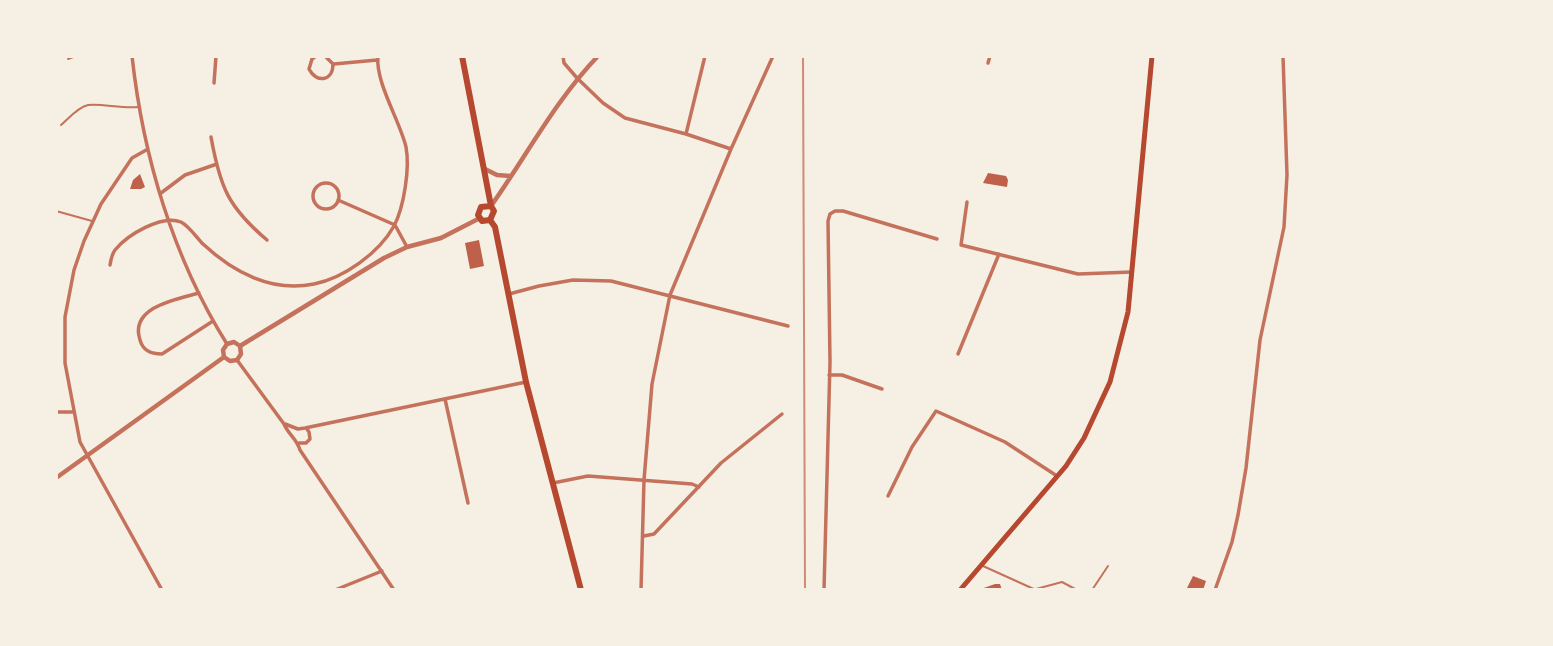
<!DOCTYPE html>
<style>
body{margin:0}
#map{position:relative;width:1553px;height:646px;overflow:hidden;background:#f6efe4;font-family:"Work Sans",sans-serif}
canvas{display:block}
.frame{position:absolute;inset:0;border:58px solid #f6efe4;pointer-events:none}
</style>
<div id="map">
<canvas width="1553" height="646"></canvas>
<div class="frame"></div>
</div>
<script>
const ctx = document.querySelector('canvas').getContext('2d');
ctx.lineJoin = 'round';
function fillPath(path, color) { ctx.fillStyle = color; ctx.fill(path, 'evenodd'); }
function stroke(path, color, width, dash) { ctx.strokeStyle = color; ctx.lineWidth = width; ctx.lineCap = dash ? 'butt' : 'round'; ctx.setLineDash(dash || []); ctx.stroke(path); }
fillPath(new Path2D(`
 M988,173L1006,176L1008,180L1007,187L983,183Z
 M140,174L145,187L141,189H130L133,180Z
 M479,240L484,266L470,269L465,243Z
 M1193,576L1206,581L1203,590H1186Z
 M995,584H1000L1002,590H978Z`), '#bf614a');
stroke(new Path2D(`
 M68,59L76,56
 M61,125C68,119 78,107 88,105C100,103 123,109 138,107
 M56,211L92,221
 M983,566L1036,590
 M1036,589L1062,582L1077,590
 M1092,590L1108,566`), '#c5725c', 2);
stroke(new Path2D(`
 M132,56C143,156 173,258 227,344
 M316,56L312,59L309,69C316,83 333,82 333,64
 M325,56L333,64
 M563,56L564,63L577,78L603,103L625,118L686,134L731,149
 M988,63L990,56
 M334,64L377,60
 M214,83L216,56
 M686,134L705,56
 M211,137C220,187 228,207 267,240
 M148,149L132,158L101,204L84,241L74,270L65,317V363L80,442L162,590
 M313 196a13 13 0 1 1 26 0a13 13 0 1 1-26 0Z
 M161,193L185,175L217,164
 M338,200L395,225L407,247
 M967,202L961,245L1078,274L1132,272
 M110,265C111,259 112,254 115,250C127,235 162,214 181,222C189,226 197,238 203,244C233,272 272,293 314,284C344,278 379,253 394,226C404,207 410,168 406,147C400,121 375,82 378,56
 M199,293C177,299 129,307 140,340C143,351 151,354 162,354L213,321
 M509,294L539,286L573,280L611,281L788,326
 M958,354L999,254
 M237,360L284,424C288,434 297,439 300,450L394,590
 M829,375H842L882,389
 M445,399L468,503
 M56,412H73
 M285,424L298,429L305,428L526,382
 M299,443H306L310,439L309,432L307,429
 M553,483L588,476L692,484L699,487
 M888,496L912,447L936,411L1005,442L1057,476
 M644,536L654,534L721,463L782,414
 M335,590L382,571
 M641,590L644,480L652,384L670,295L731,149L773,56
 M824,590L830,362L828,221L830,214L835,211H843L937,239
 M1215,590L1232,542L1238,515L1246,468L1260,340L1284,227L1287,175L1283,56`), '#c5725c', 3.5);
stroke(new Path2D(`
 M485,169L497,175L510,176
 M491,206C527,155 555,101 598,56
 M240,346L384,258L407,247L441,238L480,218
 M224,357L223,350L227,344L234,342L240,346
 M224,357L230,361L237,360L241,354L240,346
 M56,478L224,357`), '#c5725c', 4.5);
stroke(new Path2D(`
 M960,590L1066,466L1084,438L1110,382L1128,312L1152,56`), '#b5482f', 5);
stroke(new Path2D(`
 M462,56L491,206L494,211L490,220
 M490,220L495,227L526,382L581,590
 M490,220L482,221L478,215L481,207L491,206`), '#b5482f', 6);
stroke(new Path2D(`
 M803,56L805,590`), '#cf8b77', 2);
</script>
